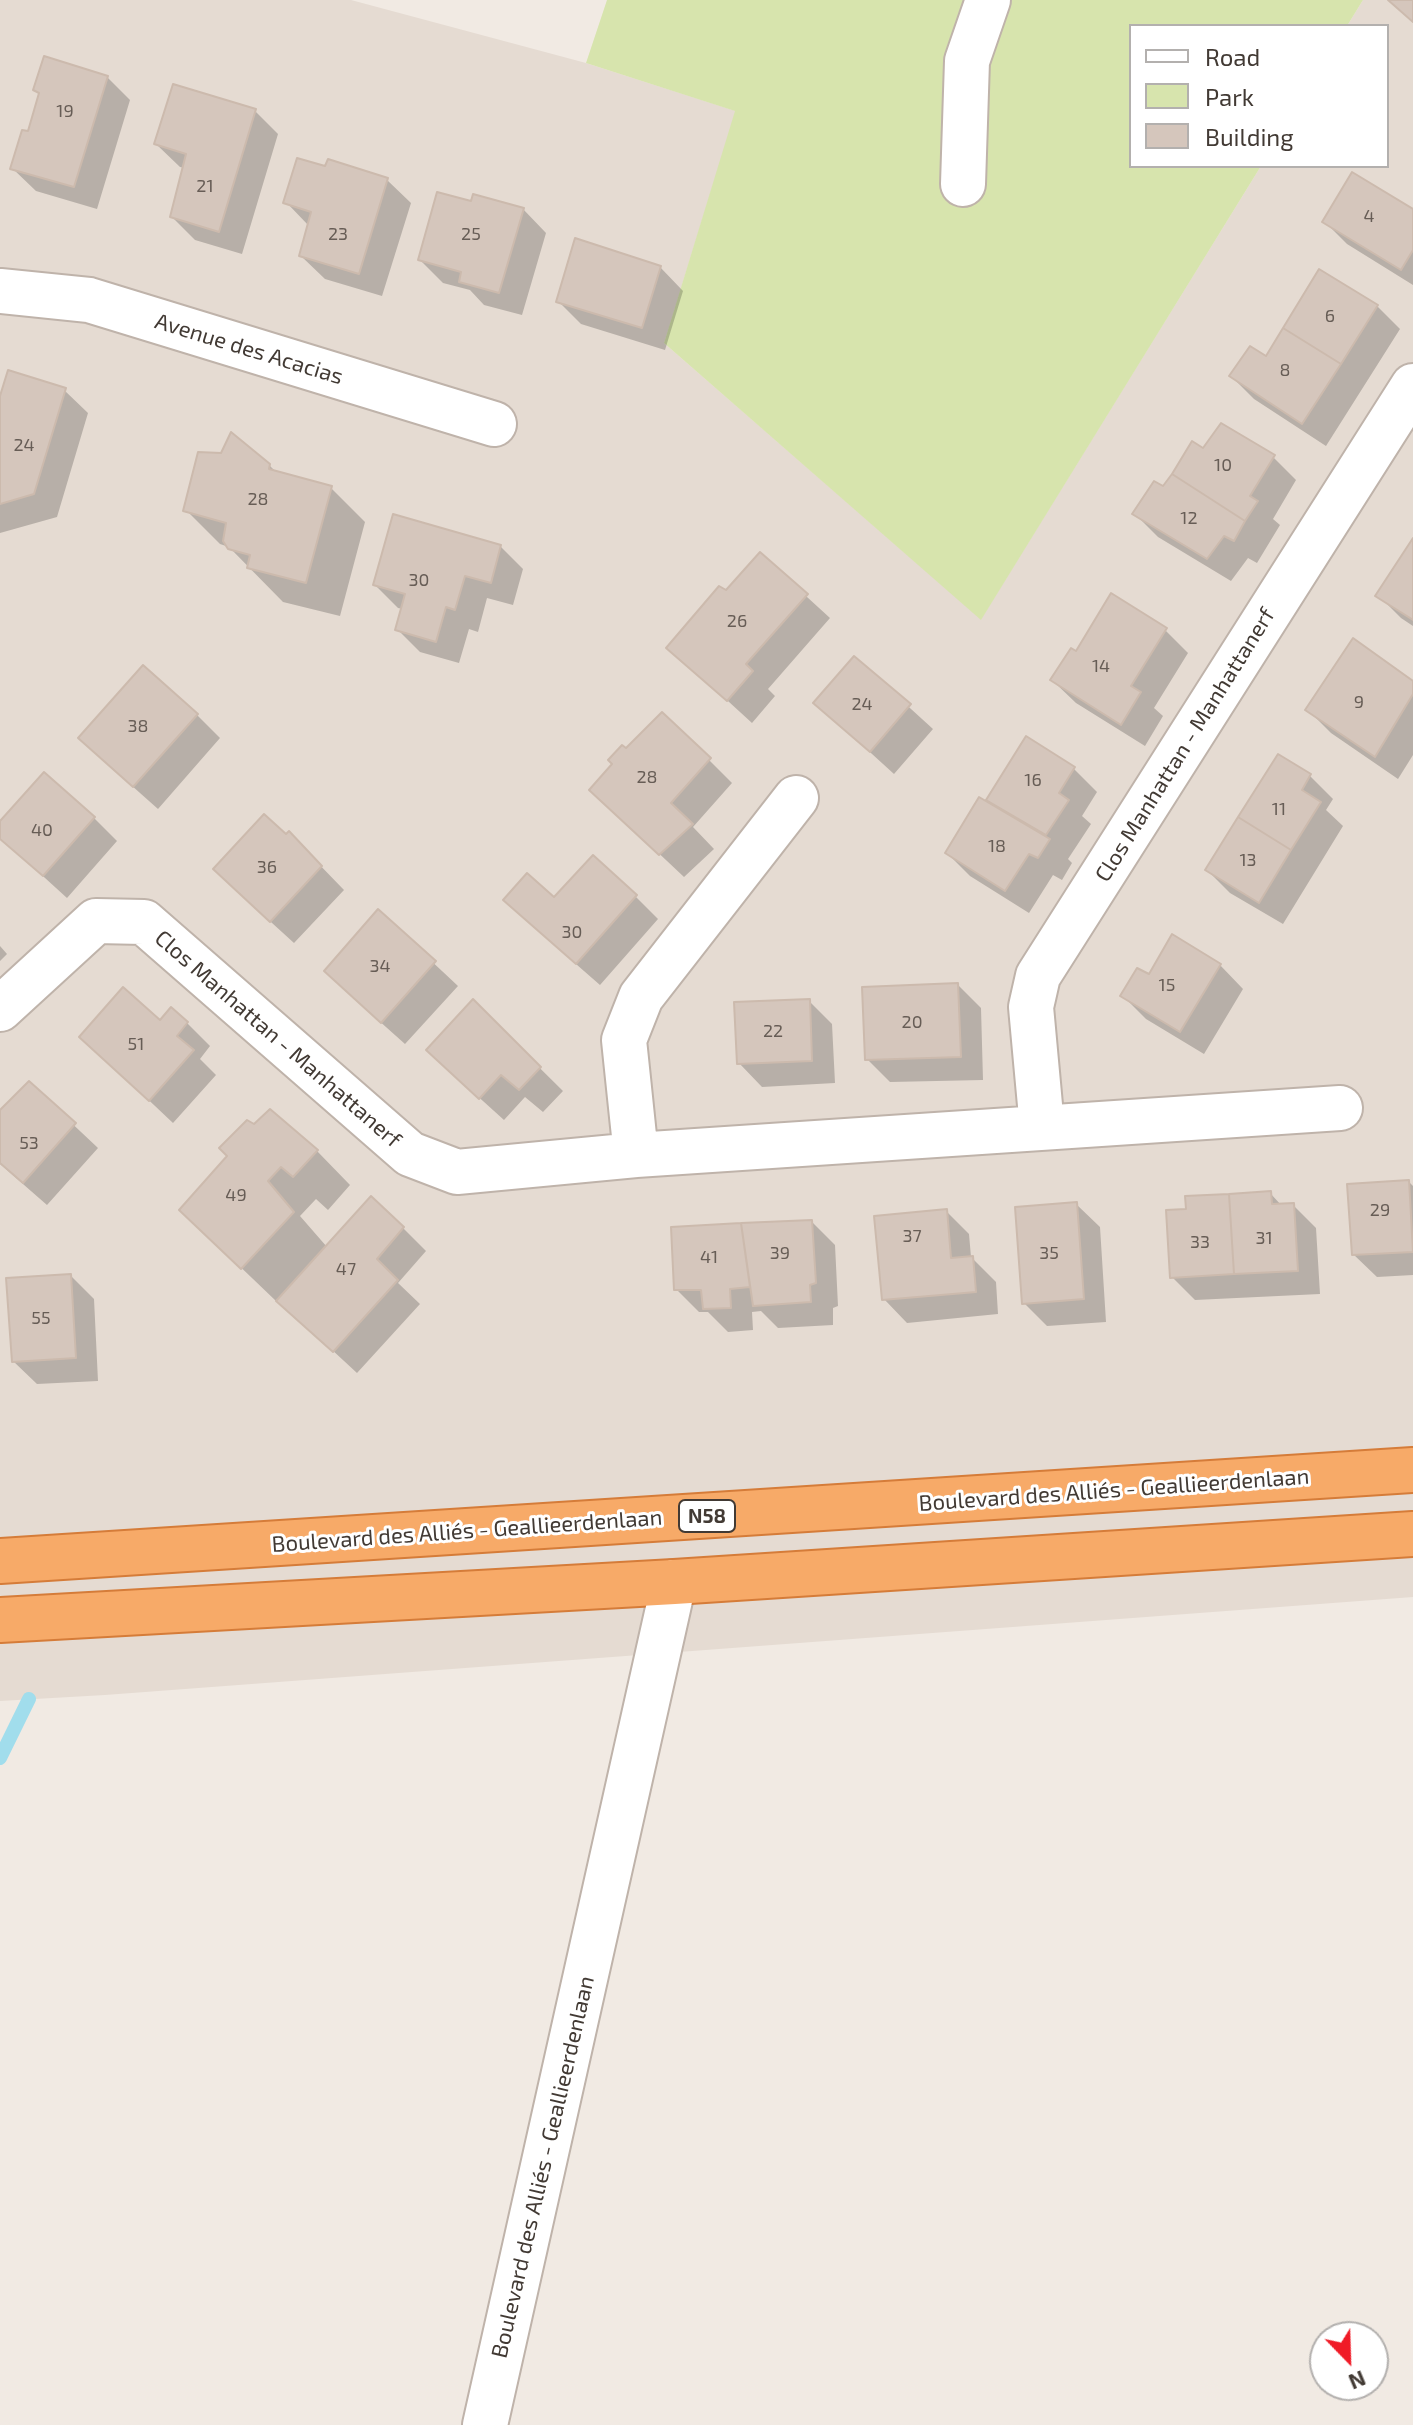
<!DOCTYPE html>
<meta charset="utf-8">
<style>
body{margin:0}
#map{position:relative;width:1413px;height:2425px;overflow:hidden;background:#f1eae3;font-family:"Exo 2",sans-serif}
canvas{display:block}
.legend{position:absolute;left:1129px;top:24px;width:260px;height:144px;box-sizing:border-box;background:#fff;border:2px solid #b3b0ae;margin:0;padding:10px 14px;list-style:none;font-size:24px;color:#423a34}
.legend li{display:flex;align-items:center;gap:16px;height:40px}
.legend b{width:40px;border:2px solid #b3b0ae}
.north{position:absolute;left:1309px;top:2321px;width:80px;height:80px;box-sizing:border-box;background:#fff;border:2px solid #b3b0ae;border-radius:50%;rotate:157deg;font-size:22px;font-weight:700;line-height:32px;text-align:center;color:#423a34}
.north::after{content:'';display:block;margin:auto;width:28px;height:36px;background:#f01b27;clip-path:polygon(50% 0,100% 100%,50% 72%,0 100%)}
</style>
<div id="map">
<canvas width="1413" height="2425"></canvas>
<ul class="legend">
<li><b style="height:10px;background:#fff"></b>Road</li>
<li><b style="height:22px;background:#d7e4ad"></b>Park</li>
<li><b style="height:22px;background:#d5c6bc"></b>Building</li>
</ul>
<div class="north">N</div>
</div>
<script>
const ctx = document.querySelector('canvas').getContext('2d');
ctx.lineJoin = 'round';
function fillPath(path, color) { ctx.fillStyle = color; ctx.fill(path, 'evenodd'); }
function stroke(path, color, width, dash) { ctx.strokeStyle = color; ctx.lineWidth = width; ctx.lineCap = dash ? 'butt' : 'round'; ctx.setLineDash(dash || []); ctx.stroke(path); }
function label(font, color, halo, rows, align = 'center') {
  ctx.font = font + ' "Exo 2",sans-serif'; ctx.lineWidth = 6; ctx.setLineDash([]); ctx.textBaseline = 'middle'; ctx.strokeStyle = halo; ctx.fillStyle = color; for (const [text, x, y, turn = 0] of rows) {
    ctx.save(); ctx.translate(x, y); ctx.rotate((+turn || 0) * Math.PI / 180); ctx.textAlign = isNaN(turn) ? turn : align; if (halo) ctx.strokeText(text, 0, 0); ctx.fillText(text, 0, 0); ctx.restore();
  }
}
fillPath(new Path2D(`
 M0,0H351L586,63L736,111L664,343L981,619L1261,166H1387V26H1347L1363,0H1413V1597L105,1695L0,1701Z`), '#e5dbd2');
fillPath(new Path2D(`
 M607,0H1363L1347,26H1131V166H1261L981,620L664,343L735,111L586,63Z`), '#d7e4ad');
fillPath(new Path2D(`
 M107,77L130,100L97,209L36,191L12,168L30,134L40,95L35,90Z
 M255,111L278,134L242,254L195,240L172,217L185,168L180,167L156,144Z
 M326,168L387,180L411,203L382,296L325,279L301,256L309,226L286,202Z
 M472,204L523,209L546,233L522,315L484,305L470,290L443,283L420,260Z
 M1413,212V285L1347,244L1324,221Z
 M660,267L683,291L665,350L581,324L558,301Z
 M1377,306L1400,329L1326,446L1254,399L1231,376Z
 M64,390L88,413L57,517L0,533V402Z
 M1204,451L1273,457L1296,480L1273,519L1280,525L1257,563L1248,558L1231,581L1158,537L1135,514Z
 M269,465L277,473L331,488L365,522L340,616L283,602L229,547L220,544L186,510Z
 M1413,541V626L1401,618L1378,595Z
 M500,546L523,569L513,605L487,598L478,632L469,629L459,663L420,652L397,629L403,609L398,608L375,585Z
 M761,555L830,618L768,689L775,696L752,723L669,647L727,592Z
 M1165,630L1188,653L1154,708L1163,716L1145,746L1076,703L1052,680L1076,654Z
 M855,658L933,729L894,774L816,703Z
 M1413,683V755L1398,779L1331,733L1308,710Z
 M197,715L220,738L158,809L104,761Z
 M1026,739L1074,769L1097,792L1082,816L1091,824L1068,859L1072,863L1062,880L1053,875L1029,913L970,876L947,853L987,802Z
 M709,760L732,783L693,827L714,849L684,877L615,812Z
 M1310,776L1333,799L1326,810L1343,826L1283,924L1230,893L1207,870Z
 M94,818L117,841L67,898L0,837V824Z
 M312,857L344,890L294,943L238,892Z
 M635,896L658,919L600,985L529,923Z
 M379,912L458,986L405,1044L349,994Z
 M0,946L7,954L0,961Z
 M1220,965L1243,989L1204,1054L1146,1019L1123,996Z
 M958,985L981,1008L983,1080L890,1082L867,1059Z
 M809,1001L832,1024L835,1083L762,1087L739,1063Z
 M473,1002L563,1091L543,1112L525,1097L504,1120L452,1073Z
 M187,1023L210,1046L200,1059L216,1075L173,1123L82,1037Z
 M29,1083L98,1148L47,1205L0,1164V1113Z
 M317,1151L350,1185L328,1210L316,1199L300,1216L327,1247L403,1228L426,1251L398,1283L420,1304L357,1373L277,1299L276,1301L181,1210Z
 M1409,1182L1413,1186V1275L1377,1277L1353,1254Z
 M1270,1193L1282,1206L1293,1205L1316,1228L1320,1294L1195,1300L1172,1277L1188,1211Z
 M1076,1204L1100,1227L1106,1322L1047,1326L1024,1303Z
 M946,1211L969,1234L971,1257L996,1282L998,1314L907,1323L884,1299Z
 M812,1222L835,1245L838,1306L833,1308V1325L778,1328L761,1311L752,1312L753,1330L728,1332L708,1312H699L676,1289L673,1229Z
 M71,1276L94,1299L98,1381L37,1384L13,1361Z`), '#0003');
stroke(new Path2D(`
 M0,1758L29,1699`), '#a1ddec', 14);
const building = new Path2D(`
 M1388,0H1413V22Z
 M44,56L108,76L74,187L10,169L22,130L28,131L39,93L33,90Z
 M173,84L256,109L219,232L170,217L186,154L154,144Z
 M297,158L325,166L328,159L388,178L359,274L299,256L311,212L283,203Z
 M1352,172L1413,209V250L1401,270L1322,222Z
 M437,192L471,201L473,194L524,208L499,293L459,282L461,272L418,260Z
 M575,238L661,266L642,328L556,302Z
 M1319,269L1378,305L1341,364L1283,328Z
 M1283,328L1341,364L1302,424L1229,376L1250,346L1266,356Z
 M8,370L66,388L34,494L0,504V396Z
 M1221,423L1275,455L1250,496L1258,501L1245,521L1172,474L1192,441L1203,448Z
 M231,432L270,464L269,469L332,486L306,583L247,568L250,555L228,549L223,541L226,523L183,511L198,452L221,453Z
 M1172,474L1245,521L1234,541L1224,536L1207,559L1132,514L1154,481L1163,486Z
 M393,514L501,545L491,583L465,576L455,610L446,607L436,642L395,630L405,594L373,585Z
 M1413,538V620L1375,596Z
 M760,552L808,594L746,664L753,671L727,701L666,648L719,586L726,590Z
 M1111,593L1167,628L1131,686L1141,692L1121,725L1050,680L1071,648L1076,651Z
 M1353,638L1413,681V694L1375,757L1305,710Z
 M854,656L911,704L870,752L813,703Z
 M143,665L198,714L133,787L78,738Z
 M662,712L711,758L671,803L693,824L659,855L589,790L612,764L608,760L622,745L626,748Z
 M1026,736L1075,767L1059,793L1069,800L1046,835L986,800Z
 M1278,754L1311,774L1302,790L1321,802L1291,850L1238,817Z
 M44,772L95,817L43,876L0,839V821Z
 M979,797L1050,839L1038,858L1029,854L1005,891L945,853Z
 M264,814L286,834L289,831L322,866L270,922L213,869Z
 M1238,817L1291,850L1259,903L1205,870Z
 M593,855L637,895L576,964L503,900L527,873L554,897Z
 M378,909L436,961L381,1023L324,971Z
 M1172,934L1221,964L1180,1032L1120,996L1137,968L1149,974Z
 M958,983L961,1057L865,1060L862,987Z
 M123,987L160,1020L171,1007L188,1022L177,1036L194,1050L149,1101L79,1037Z
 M473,999L541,1067L519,1090L501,1075L479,1099L426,1050Z
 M810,999L812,1061L737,1064L734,1002Z
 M29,1081L76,1123L23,1183L0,1163V1110Z
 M270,1109L318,1150L293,1177L281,1167L268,1181L294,1212L241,1269L179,1210L227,1156L219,1148L247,1120L254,1124Z
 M1409,1180L1413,1252L1352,1255L1347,1184Z
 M1271,1191L1272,1204L1294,1203L1298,1271L1234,1274L1229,1194Z
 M1229,1194L1234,1274L1170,1278L1166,1210L1186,1209L1185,1196Z
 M371,1196L404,1227L377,1259L398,1280L333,1352L276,1301Z
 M1077,1202L1084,1299L1022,1304L1015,1207Z
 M947,1209L951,1258L973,1256L976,1292L882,1300L874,1216Z
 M812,1220L816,1283L810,1285L811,1302L753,1306L741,1223Z
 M741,1223L750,1287L730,1289L731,1308L703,1309L701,1290H674L671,1227Z
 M71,1274L76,1358L12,1362L6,1278Z`);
fillPath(building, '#d5c6bc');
stroke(building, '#ccbaad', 2);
const minor = new Path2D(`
 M963,184L967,61L988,0
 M0,291L89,300L494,424
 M0,1009L96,921L144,922L410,1154L457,1172L636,1155L1340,1108
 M1042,1127L1031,1007L1038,976L1413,386
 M636,1155L624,1040L641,997L796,798
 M485,2425L674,1582`);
const highway = new Path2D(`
 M0,1561L1413,1470
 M0,1620L674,1582L1413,1534`);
stroke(minor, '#bfb3aa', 48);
stroke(highway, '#d57c39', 48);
stroke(minor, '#fff', 44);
stroke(highway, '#f7aa68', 44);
label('18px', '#675d56', null, [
 ["19",65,111],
 ["21",205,186],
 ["4",1369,216],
 ["23",338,234],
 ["25",471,234],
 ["6",1330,316],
 ["8",1285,370],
 ["24",24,445],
 ["10",1223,465],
 ["28",258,499],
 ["12",1189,518],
 ["30",419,580],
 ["26",737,621],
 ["14",1101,666],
 ["9",1359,702],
 ["24",862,704],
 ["38",138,726],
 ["28",647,777],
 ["16",1033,780],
 ["11",1279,809],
 ["40",42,830],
 ["18",997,846],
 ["13",1248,860],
 ["36",267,867],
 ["30",572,932],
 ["34",380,966],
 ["15",1167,985],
 ["20",912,1022],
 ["22",773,1031],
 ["51",136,1044],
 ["53",29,1143],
 ["49",236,1195],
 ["29",1380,1210],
 ["37",912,1236],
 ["31",1264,1238],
 ["33",1200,1242],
 ["39",780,1253],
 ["35",1049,1253],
 ["41",709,1257],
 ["47",346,1269],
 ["55",41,1318]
]);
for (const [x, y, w] of [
 [707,1516,56]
]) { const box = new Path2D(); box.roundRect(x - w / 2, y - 16, w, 32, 6); ctx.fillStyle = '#fff'; ctx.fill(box); stroke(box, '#423a34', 2); }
label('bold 20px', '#423a34', null, [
 ["N58",707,1516]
]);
label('22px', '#423a34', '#fff', [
 ["Avenue des Acacias",249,349,17],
 ["Clos Manhattan - Manhattanerf",1185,745,-58],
 ["Clos Manhattan - Manhattanerf",278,1039,41],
 ["Boulevard des Alliés - Geallieerdenlaan",1114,1490,-4],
 ["Boulevard des Alliés - Geallieerdenlaan",467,1531,-4],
 ["Boulevard des Alliés - Geallieerdenlaan",543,2167,-77]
]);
</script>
